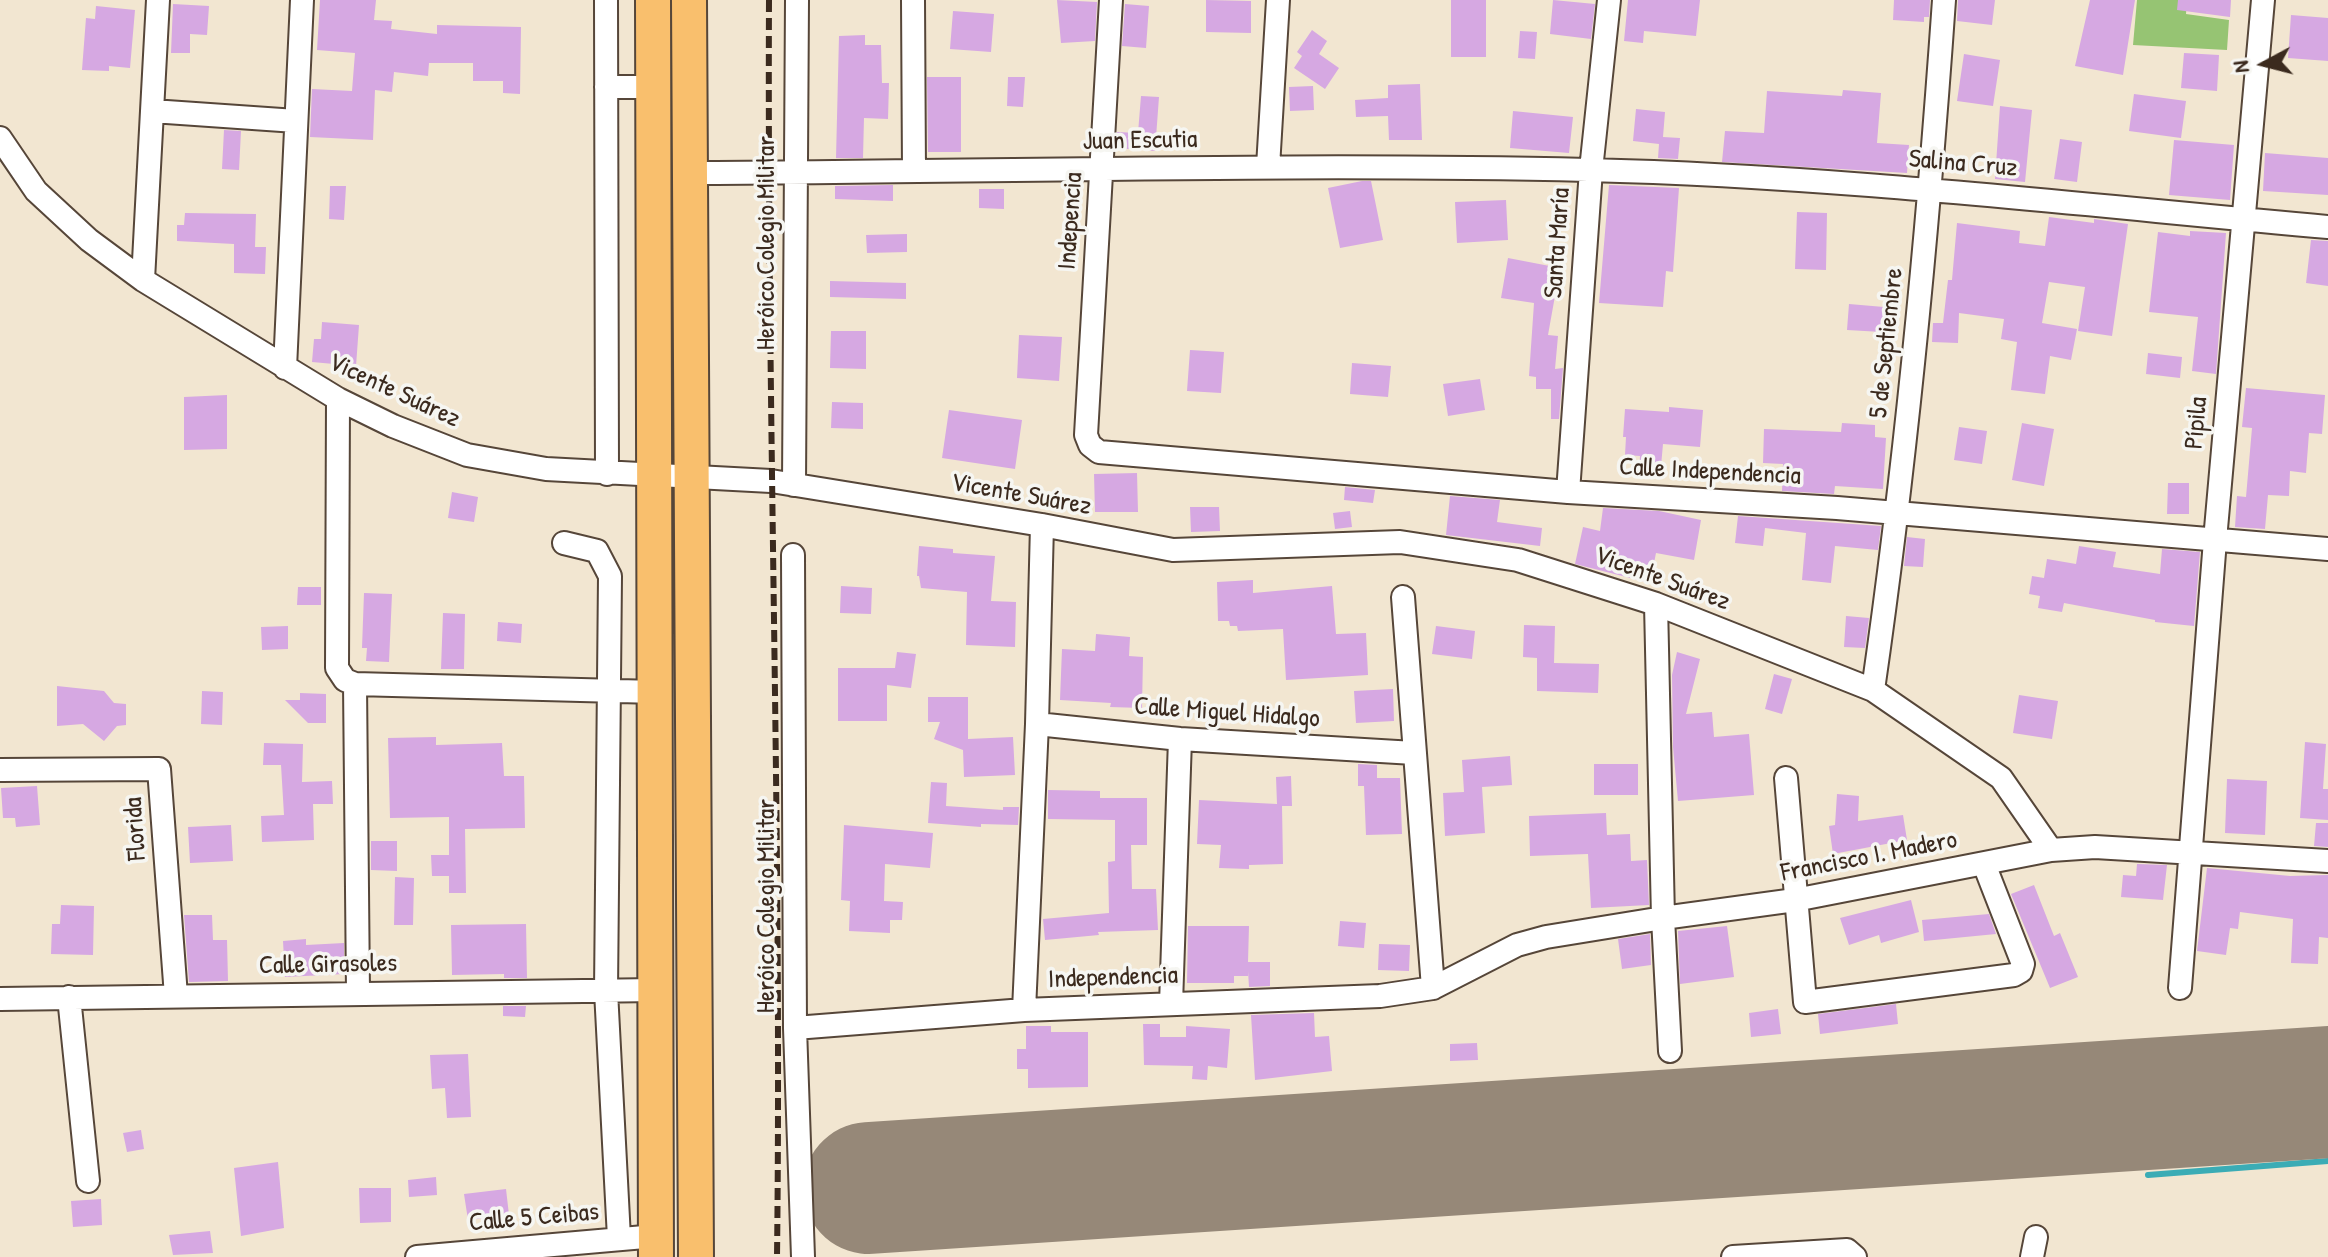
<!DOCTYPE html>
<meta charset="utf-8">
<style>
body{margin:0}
#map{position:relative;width:2328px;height:1257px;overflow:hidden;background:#f2e6d1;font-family:"Patrick Hand",sans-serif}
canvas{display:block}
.north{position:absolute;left:2224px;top:24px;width:80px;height:80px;-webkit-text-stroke:6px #f6f6f2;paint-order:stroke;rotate:263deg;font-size:22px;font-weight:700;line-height:32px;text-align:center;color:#3b2a1e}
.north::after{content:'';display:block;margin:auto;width:28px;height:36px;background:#3b2a1e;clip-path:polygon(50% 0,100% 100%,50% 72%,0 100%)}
</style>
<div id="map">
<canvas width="2328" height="1257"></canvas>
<div class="north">N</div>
</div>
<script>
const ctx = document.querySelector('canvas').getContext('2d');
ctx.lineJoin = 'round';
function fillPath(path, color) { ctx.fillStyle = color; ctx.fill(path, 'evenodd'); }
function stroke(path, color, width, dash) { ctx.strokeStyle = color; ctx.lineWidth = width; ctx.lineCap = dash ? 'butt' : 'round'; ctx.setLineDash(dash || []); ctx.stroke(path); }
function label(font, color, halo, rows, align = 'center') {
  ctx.font = font + ' "Patrick Hand",sans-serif'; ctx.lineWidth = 7; ctx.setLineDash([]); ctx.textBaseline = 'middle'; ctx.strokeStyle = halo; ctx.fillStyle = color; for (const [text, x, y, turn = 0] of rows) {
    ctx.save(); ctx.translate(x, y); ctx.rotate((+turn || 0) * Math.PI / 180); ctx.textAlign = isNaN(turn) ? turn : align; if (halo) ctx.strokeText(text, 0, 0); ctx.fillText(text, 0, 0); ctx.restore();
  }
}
fillPath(new Path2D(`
 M2137,0H2187L2186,14L2229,20L2227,50L2133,45Z`), '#96c473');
stroke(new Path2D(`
 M2148,1175L2328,1161`), '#3bacb5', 6);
stroke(new Path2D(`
 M869,1188L2328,1092`), '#968878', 132);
fillPath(new Path2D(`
 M320,0H376L374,20L392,21L391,29L437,34V25L521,27L520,94L503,93V81H473V63H429L428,76L394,72L392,92L375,90L373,140L310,137L312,89L352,91L355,53L317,50Z
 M1057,0L1097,2L1095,41L1061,43Z
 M1206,0L1251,1V33L1206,32Z
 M1451,0H1486V57H1451Z
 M1553,0L1595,4L1591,39L1550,34Z
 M1628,0H1700L1696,36L1644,31L1643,43L1624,41Z
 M1894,0H1930L1929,17H1924V22L1893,20Z
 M1958,0H1995L1992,25L1957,21Z
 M2090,0H2135L2123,75L2075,66Z
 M2178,0H2231L2230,17L2177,10Z
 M173,4L209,6L207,35L190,34V53H171Z
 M1125,4L1149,6L1146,48L1122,46Z
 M96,6L135,10L130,68L109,66V71L82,70L86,18L95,19Z
 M953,11L994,14L991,52L950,49Z
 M2291,15L2328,18V61L2288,58Z
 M1312,30L1327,41L1319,54L1339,68L1325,89L1294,68L1302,56L1297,52Z
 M1520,31L1537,32L1535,59L1518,58Z
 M865,35V45H881L882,83H889L888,119L864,118L863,158H836L839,36Z
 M2184,53L2219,55L2217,91L2181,88Z
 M1964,54L2000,60L1993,106L1957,101Z
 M927,77H961V152H928Z
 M1008,77H1025L1023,107L1007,106Z
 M1420,84L1422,140H1389L1388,116L1356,117L1355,100L1388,98V85Z
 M1313,86L1314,110L1290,111L1289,87Z
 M1843,90L1881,93L1877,143L1909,145L1907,173L1722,162L1725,131L1764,133L1767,91L1842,96Z
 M2134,94L2186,101L2181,138L2129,131Z
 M1141,96L1159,97L1155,151L1116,148L1117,132L1138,133Z
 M2000,106L2032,110L2025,182L1995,179Z
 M1636,109L1665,112L1663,137L1680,138L1678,159L1658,158L1659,144L1633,141Z
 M1513,111L1573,117L1569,153L1510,148Z
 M224,130L241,131L239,170L222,169Z
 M2060,139L2082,142L2077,182L2054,179Z
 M2174,140L2234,145L2230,200L2169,195Z
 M2265,153L2328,158V195L2263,191Z
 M1362,181H1371L1383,240L1340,248L1328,188Z
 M893,185V201L835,199V186Z
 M1609,185L1679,188L1673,272L1666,271L1663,307L1599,303Z
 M330,186H346L344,220L329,219Z
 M979,189H1004V209L979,208Z
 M1506,200L1508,240L1457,243L1455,202Z
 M1797,212L1827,213L1826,270L1795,269Z
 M185,213L256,214L255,247H266L265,274L234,273V244L177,241V225H184Z
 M2049,217L2094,223V219L2128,224L2112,336L2078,331L2085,287L2049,282L2042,323L2077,329L2071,360L2050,356L2045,394L2011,390L2017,342L2001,339L2004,319L1959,313L1958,343L1932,342L1933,323H1943L1948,280H1952L1957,223L2020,231L2019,243L2045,246Z
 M2190,231L2226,233L2216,374L2192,371L2198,317L2149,312L2158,232L2190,236Z
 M907,234V252L867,253L866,235Z
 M2311,240L2328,241V286L2306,283Z
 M1508,258L1560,268L1548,335L1558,336L1555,369L1563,368L1559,419H1551V389H1536V377L1529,376L1534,303L1501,298Z
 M830,281L906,283V299L830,297Z
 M1849,304L1884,307L1882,332L1847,330Z
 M322,322L359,325L356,366L312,362L314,339H321Z
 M831,331H866V369L830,368Z
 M1019,335L1062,337L1059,381L1017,378Z
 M1190,350L1224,352L1221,393L1187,391Z
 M2148,353L2182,357L2180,378L2146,374Z
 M1352,363L1391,366L1388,397L1350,394Z
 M1480,379L1485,410L1448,416L1443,384Z
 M2246,388L2325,395L2322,434L2309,433L2306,473L2290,471L2289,496L2268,495L2265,529L2235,527L2237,496L2246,497L2252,428L2242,427Z
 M227,395V449L184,450V397Z
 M832,402L863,403V429L831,428Z
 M1669,407L1703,410L1700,447L1663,444L1660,477L1639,476L1640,456L1625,455L1626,437H1623L1625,409L1669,412Z
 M949,410L1022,420L1015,469L942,458Z
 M1842,423L1875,425V437L1886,438L1883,489L1835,486L1834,494L1782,491L1783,464L1763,463L1764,429L1841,432Z
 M2022,423L2054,429L2044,486L2012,480Z
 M1959,427L1987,431L1982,464L1954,460Z
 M1137,473L1138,512H1095L1094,474Z
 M2168,483H2189V514H2167Z
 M1345,487L1375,490L1373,503L1344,500Z
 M452,492L478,497L474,522L448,518Z
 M1450,496L1500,500L1497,522L1542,528L1540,546L1446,535Z
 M1190,507H1219L1220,531L1191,532Z
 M1603,508L1659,511L1701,520L1694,560L1656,553L1650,583L1575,564L1583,527L1600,531Z
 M1350,511L1352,527L1335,529L1333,513Z
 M1738,516L1881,526L1878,550L1835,546L1831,583L1802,580L1806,533L1765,528L1763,546L1735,543Z
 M1907,537L1925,539L1923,567L1904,566Z
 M919,546L953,549V553L995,556L991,601L1016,602L1015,647L966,645L967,592L921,588L919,576H917Z
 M2079,546L2116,552L2113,567L2160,574L2162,549L2200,552L2194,626L2155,622V620L2064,603L2062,612L2038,608L2040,596L2029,594L2032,576L2044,578L2047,559L2076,564Z
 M1253,580V593L1332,586L1336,634L1366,633L1368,675L1286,680L1283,629L1238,631L1237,626H1230L1229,621H1218L1217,582Z
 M841,586L872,588L871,614L840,613Z
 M298,587H321V605H297Z
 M364,593L392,594L389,662L366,661L367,648H362Z
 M443,613L465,614L464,669H441Z
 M1846,616L1869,618L1865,648L1844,647Z
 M498,622L522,624L521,643L497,641Z
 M1524,625L1555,626L1554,663L1599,664L1598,693L1537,691V658L1523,657Z
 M288,626V649L262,650L261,627Z
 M1436,626L1475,631L1472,659L1432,654Z
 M1096,634L1130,637L1129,656L1143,657L1142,708L1110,707L1111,703L1060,700L1062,649L1095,651Z
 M897,652L916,654L911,688L887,685V721H838V668H895Z
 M1677,652L1700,659L1686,714L1712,712L1714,737L1749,734L1754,795L1678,801L1673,747L1672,675Z
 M1774,674L1792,679L1782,714L1765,709Z
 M57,686L104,691L114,703L126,704V725L117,726L104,741L83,724L57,726Z
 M1393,689L1394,721L1356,723L1354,691Z
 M202,691L223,692L222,725L201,724Z
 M300,693L326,694V723H308L285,700H300Z
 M2019,695L2058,701L2052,739L2013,733Z
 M928,697H968V739L1013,737L1015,775L964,777L963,750L934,739L940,722H928Z
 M436,737V745L502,743L504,776H524L525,828L465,829L466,893H449V876H432L431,855H449V817L390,818L388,738Z
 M2305,742L2326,744L2323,789H2328V820L2300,818Z
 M264,743L303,744L302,782L332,781L333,804H313L314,840L262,842L261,816L284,815L281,765H263Z
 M1510,756L1512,785L1482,787L1485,833L1445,836L1443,793L1464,792L1462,760Z
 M1358,764L1377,765V778H1400L1402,834L1366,835L1364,786H1358Z
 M1594,764H1638V795H1594Z
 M1291,776L1292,806H1282L1283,864L1249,865V869L1219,868L1221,845L1197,844L1199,800L1277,804L1276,777Z
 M2227,779L2267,781L2265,835L2225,833Z
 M931,782L947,783L946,806L1003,810V807H1019L1018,825L981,824V827L928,823Z
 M37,786L40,825L16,827L15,818H3L1,788Z
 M1048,790L1100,791V798H1147V845H1131L1132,889H1156L1158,930L1098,932L1099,935L1045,940L1043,919L1109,913L1108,862L1115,861V820L1048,819Z
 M1837,794L1859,796L1858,821L1903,815L1907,840L1833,854L1829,826L1835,825Z
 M1606,813L1607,835L1630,834L1631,861L1647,860L1649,905L1591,908L1588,854L1530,856L1529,816Z
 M2316,823H2328V847L2314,846Z
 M231,825L233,861L190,863L188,827Z
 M844,825L933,833L930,868L885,864L884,901L903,902L902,920H890V933L849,931L850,901L841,900Z
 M371,841H397V871L371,870Z
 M2137,864L2167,865L2163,900L2121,897L2123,875L2136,876Z
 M2207,868L2290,876L2328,875V938L2319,937L2318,964L2291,963L2293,919L2240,912L2238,929L2230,928L2226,955L2197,951Z
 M395,877L414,878L413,925H394Z
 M2034,885L2054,936L2060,933L2078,977L2050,988L2011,894Z
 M1911,900L1919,932L1881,943L1879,935L1849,945L1840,918Z
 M61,905L94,906L93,955L51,954L52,924H60Z
 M1989,914L1996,934L1924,941L1922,920Z
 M184,915H212L213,940H227L228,981L189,982Z
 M1340,921L1366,923L1364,948L1338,946Z
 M526,924L527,978H504V974L452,975L451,925Z
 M1188,926H1249L1248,962H1270V986L1249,987L1248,971V976H1234V983H1187Z
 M1727,926L1734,977L1680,984L1678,931Z
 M1650,934L1651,965L1622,969L1618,939Z
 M306,939V945L344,943V974L285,977L283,941Z
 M1379,944L1410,945L1409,971L1378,970Z
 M1896,1004L1898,1024L1820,1034L1818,1014Z
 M503,1006H526L525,1017L503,1016Z
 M1778,1009L1781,1034L1751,1037L1749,1013Z
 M1314,1013L1315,1037L1329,1036L1332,1071L1255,1080L1251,1015Z
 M1143,1024H1160V1037H1186V1026L1230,1029L1227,1068L1208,1066L1207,1080L1192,1079L1193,1066L1144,1065Z
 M1026,1026H1051V1032H1088V1087L1028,1088V1069H1017V1049H1026Z
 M1477,1043L1478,1060L1450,1061V1044Z
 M468,1054L471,1117L447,1118L445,1088L432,1089L430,1055Z
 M141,1130L144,1149L127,1152L123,1133Z
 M278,1162L284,1228L241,1236L234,1168Z
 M436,1177L437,1195L409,1197L408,1180Z
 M359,1188H391V1222L360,1223Z
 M506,1189L509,1215L468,1220L464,1194Z
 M101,1199L102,1225L73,1227L71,1201Z
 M210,1231L213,1253L173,1255L169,1235Z`), '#d6a8e2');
const minor = new Path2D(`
 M606,0L607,474
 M913,0L914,171
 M1111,0L1086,435L1090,445L1099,452L1568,492L1837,508L2328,549
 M606,87H654
 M152,111L158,0
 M0,138L36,191L89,240L143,280L338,399L393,426L467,455L546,469L771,481L1042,525L1173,550L1400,542L1518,560L1656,604L1873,690L2001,778L2051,850
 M1268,167L1278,0
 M690,173C989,172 1289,163 1588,170C1836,176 2082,205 2328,227
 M143,280L152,111L296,121
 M285,368L302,0
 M338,399L337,668L345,680L355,684
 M794,485L797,0
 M1568,492L1591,170L1609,0
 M564,543L597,551L610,576L606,991L619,1238
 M793,555L795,1028L803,1257
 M1403,597L1433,988
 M1656,604L1663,918L1670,1051
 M1873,690C1906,461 1928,231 1944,0
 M1037,724L1180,739L1414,753
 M0,770L159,769L176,996
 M1786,778L1805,1002L2014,975L2021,971L2023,964L1984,864
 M2180,988L2215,540L2263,0
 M358,992L355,684L656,692
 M69,997L88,1181
 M0,999L656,990
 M1171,1004L1180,739
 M1024,1010L1037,724L1042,525
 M795,1028L1024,1010L1380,996L1433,988L1517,945L1546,937L1663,918L1795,900L2051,850L2095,847L2328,861
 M417,1257L656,1236
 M1733,1257L1847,1250L1855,1257
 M2032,1257L2036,1237`);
const primary = new Path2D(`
 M653,0L656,1257
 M689,0L696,1257`);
stroke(minor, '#564639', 26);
stroke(primary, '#564639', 38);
stroke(minor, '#fff', 22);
stroke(primary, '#f9bf6d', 34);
stroke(new Path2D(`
 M769,0C767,419 782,838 777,1257`), '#3b2a1e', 6, [12, 6]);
label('26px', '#3b2a1e', '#f6f6f2', [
 ["Juan Escutia",1140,141,-1],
 ["Salina Cruz",1963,164,5],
 ["Indepencia",1071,221,-86],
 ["Heróico Colegio Militar",767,243,-90],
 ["Santa María",1558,243,-86],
 ["5 de Septiembre",1887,343,-84],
 ["Vicente Suárez",394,391,25],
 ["Pípila",2197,423,-85],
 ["Calle Independencia",1710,472,3],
 ["Vicente Suárez",1021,495,10],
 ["Vicente Suárez",1662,579,20],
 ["Calle Miguel Hidalgo",1227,713,4],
 ["Florida",136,829,-94],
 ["Francisco I. Madero",1869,857,-11],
 ["Heróico Colegio Militar",767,906,-90],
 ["Calle Girasoles",328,965,-1],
 ["Independencia",1113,978,-2],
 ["Calle 5 Ceibas",534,1218,-5]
]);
</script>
